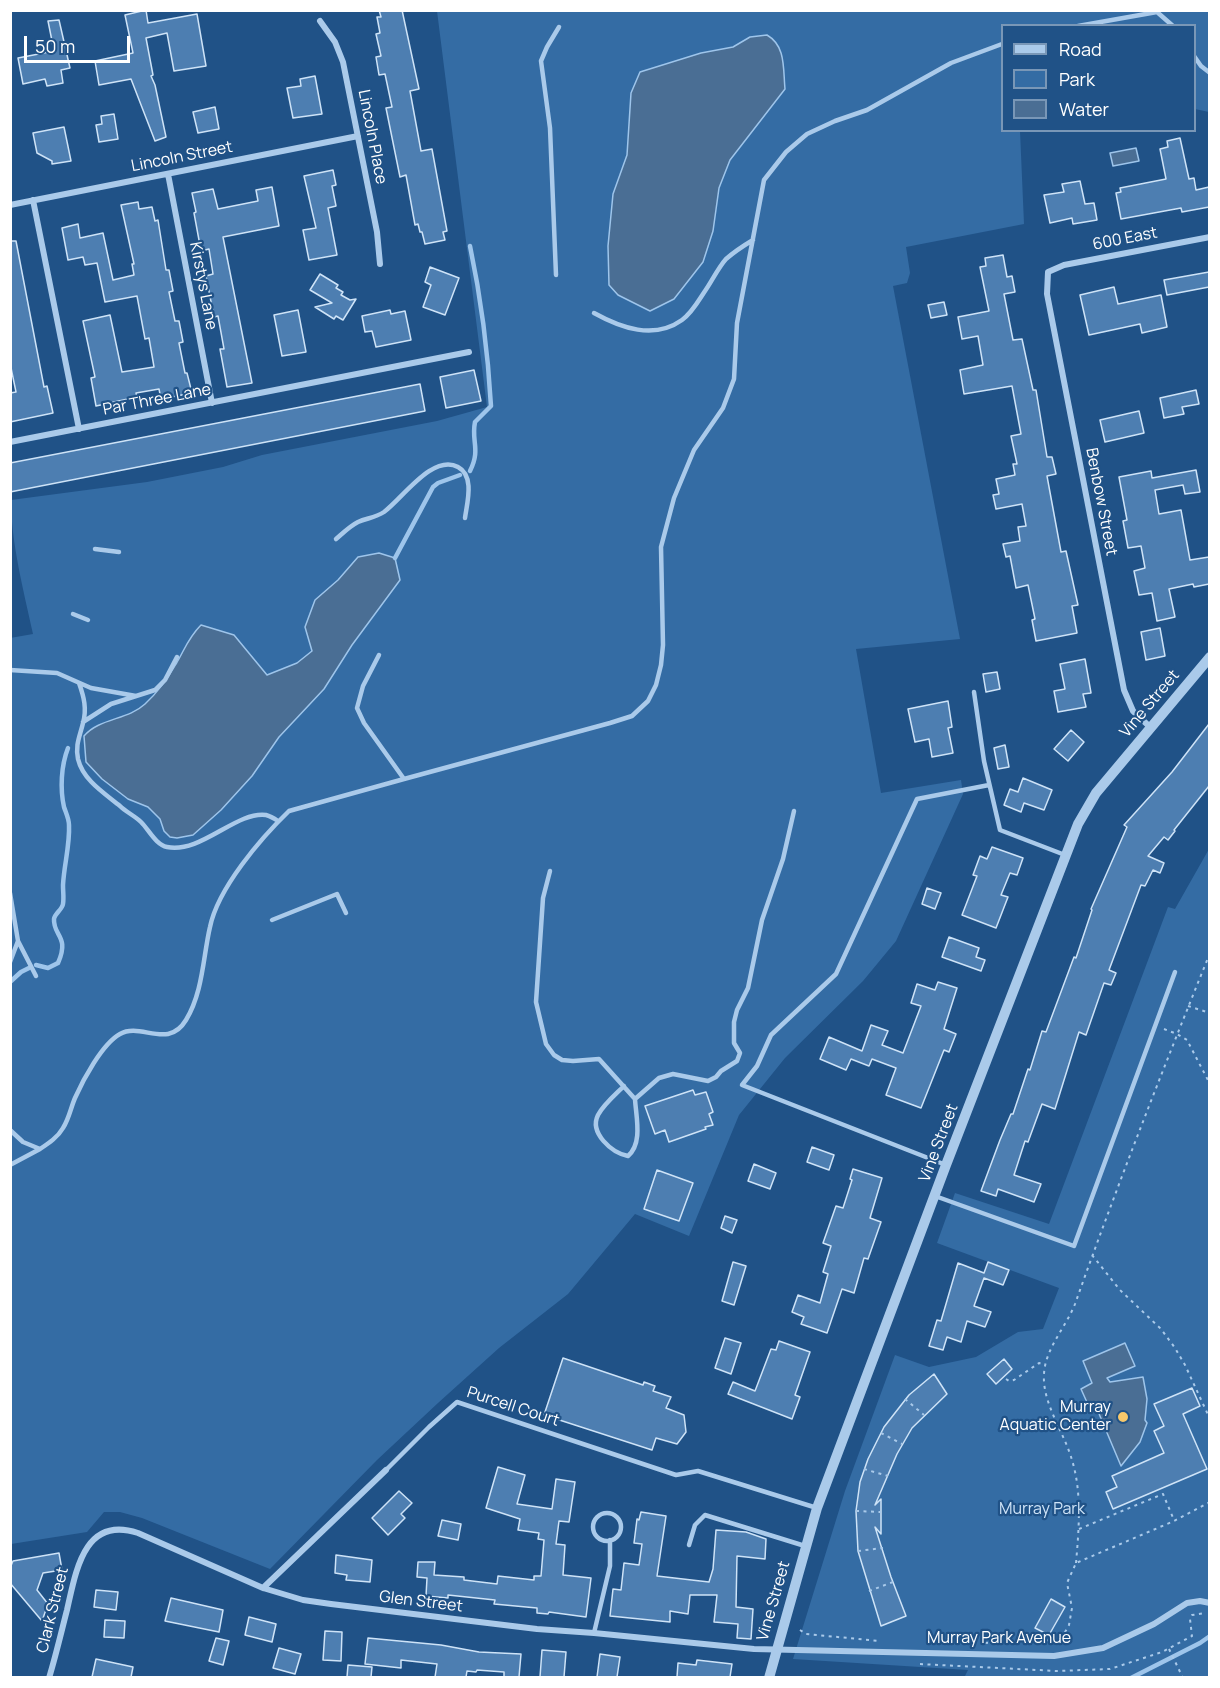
<!DOCTYPE html>
<style>
body{margin:0}
#map{position:relative;width:1220px;height:1688px;overflow:hidden;background:#205287;font-family:Manrope,sans-serif}
canvas{display:block}
.frame{position:absolute;inset:0;border:12px solid #fff;pointer-events:none}
.legend{position:absolute;left:1001px;top:24px;width:195px;height:108px;box-sizing:border-box;background:#205287;border:2px solid #7997b7;margin:0;padding:8px 10px;list-style:none;font-size:18px;color:#fff}
.legend li{display:flex;align-items:center;gap:12px;height:30px}
.legend b{width:30px;border:2px solid #7997b7}
.scale{position:absolute;left:24px;top:36px;width:106px;height:27px;box-sizing:border-box;border:3px solid #fff;border-top:0;padding-left:8px;font-size:18px;line-height:21px;white-space:nowrap;color:#fff;-webkit-text-stroke:4px #205287;paint-order:stroke}
</style>
<div id="map">
<canvas width="1220" height="1688"></canvas>
<div class="frame"></div>
<ul class="legend">
<li><b style="height:8px;background:#aacaea"></b>Road</li>
<li><b style="height:16px;background:#346ca4"></b>Park</li>
<li><b style="height:16px;background:#4a6e94"></b>Water</li>
</ul>
<div class="scale">50 m</div>
</div>
<script>
const ctx = document.querySelector('canvas').getContext('2d');
ctx.lineJoin = 'round';
function fillPath(path, color) { ctx.fillStyle = color; ctx.fill(path, 'evenodd'); }
function stroke(path, color, width, dash) { ctx.strokeStyle = color; ctx.lineWidth = width; ctx.lineCap = dash ? 'butt' : 'round'; ctx.setLineDash(dash || []); ctx.stroke(path); }
function label(font, color, halo, rows, align = 'center') {
  ctx.font = font + ' Manrope,sans-serif'; ctx.lineWidth = 4.5; ctx.setLineDash([]); ctx.textBaseline = 'middle'; ctx.strokeStyle = halo; ctx.fillStyle = color; for (const [text, x, y, turn = 0] of rows) {
    ctx.save(); ctx.translate(x, y); ctx.rotate((+turn || 0) * Math.PI / 180); ctx.textAlign = isNaN(turn) ? turn : align; if (halo) ctx.strokeText(text, 0, 0); ctx.fillText(text, 0, 0); ctx.restore();
  }
}
fillPath(new Path2D(`
 M437,11H1209V112L1195,109L1194,26H1002V130L1020,131L1024,224L906,247L910,273L907,283L893,286L960,639L856,649L881,793L961,780L963,794L896,941L863,981L785,1058L739,1115L689,1236L635,1214L568,1294L499,1348L438,1403L377,1460L270,1569L142,1518L120,1512H104L87,1532L11,1544L10,638L33,634C24,592 11,543 11,500L147,482L223,467L262,455L437,421L487,407Z
 M1209,849V1677L964,1678L968,1670L793,1659L845,1491L895,1355L929,1367L976,1357L1018,1332L1043,1329L1059,1288L937,1243L955,1193L1049,1224L1168,907L1175,909Z`), '#346ca4');
const water = new Path2D(`
 M767,35C786,46 783,68 785,89L730,160L719,188L713,231L703,262L674,299L650,311L618,295L609,285L608,246L613,194L627,155L631,93L640,72L701,53L733,47L750,37Z
 M1136,148L1139,161L1113,166L1110,153Z
 M379,553L395,558L400,580L352,645L324,689L279,737L252,776L221,810L193,835L177,838L170,837L164,831L160,819L148,807L128,799L102,779L86,762L84,736C99,718 128,720 145,704C158,692 167,680 176,664C185,649 188,638 201,625L234,635L267,675L297,663L312,651L305,627L315,600L338,580L358,557Z
 M1125,1343L1135,1366L1107,1378L1110,1382L1143,1377L1147,1399L1145,1420L1147,1423L1140,1442L1121,1466L1097,1409H1090L1081,1389L1092,1383L1083,1361Z`);
fillPath(water, '#4a6e94');
stroke(water, '#9ec5eb', 1.5);
stroke(new Path2D(`
 M470,471C481,449 471,442 475,422L491,406C488,353 481,298 470,246
 M395,558L433,487L438,483L460,475
 M36,965L48,968L58,963C70,936 53,936 54,919C55,913 62,910 63,904C64,898 63,892 63,885C64,865 70,845 69,825C69,819 66,813 64,807C60,789 61,766 68,748
 M10,982L21,972L29,968
 M1131,1678L1200,1643L1210,1636`), '#9ec5eb', 4.5);
const building = new Path2D(`
 M146,10L148,23L197,14L206,66L174,71L167,33L146,38L153,75L151,76L155,85L166,137L155,141L131,79L99,85L95,61L133,53L125,15Z
 M379,10H402L419,89L410,91L421,151L432,149L447,231L443,232L445,240L425,244L422,232H420L418,224L415,225L406,175L400,177L386,108L392,107L385,74L379,75L376,57L381,56L376,34L380,33L377,17H381Z
 M59,20L70,68L61,70L63,83L47,86L45,79L23,84L18,58L54,51L48,21Z
 M315,76L322,114L293,118L287,88L301,86L300,79Z
 M215,107L219,129L198,133L193,112Z
 M114,114L118,139L99,142L96,125L102,124L101,116Z
 M64,127L71,161L52,164V161L37,153L33,133Z
 M1180,138L1189,179L1194,178L1196,190L1209,187V207L1182,212L1181,208L1121,219L1116,193L1121,192L1120,188L1166,179L1160,149L1168,147L1167,141Z
 M333,170L336,185L332,186L336,206L328,208L337,255L309,260L303,230L316,228L304,176Z
 M1080,181L1085,204L1094,203L1097,220L1073,224L1072,218L1050,223L1044,195L1064,192L1062,184Z
 M272,187L279,226L223,237L252,383L227,387L220,349H224L218,316L214,317L206,276L213,274L209,249L201,251L194,213L196,212L192,193L213,189L218,209L258,201L256,190Z
 M138,202L139,209L152,207L155,221L158,220L166,270H169L173,291L169,292L175,321H179L183,342L179,343L185,373H187L192,393L161,399L159,389L136,393L137,397L96,406L91,378L95,377L83,321L110,315L122,372L154,367L149,338L145,339L137,296L105,302L97,263L85,265L83,257L68,260L62,228L78,224L80,238L103,233L113,280L134,275L132,264H134L121,205Z
 M10,241H16L44,387L47,386L53,413L10,422V393L16,392L10,363Z
 M1003,255L1007,277L1012,276L1015,292L1004,294L1013,340L1022,339L1033,390H1036L1047,457H1052L1056,474L1047,476L1061,552L1066,551L1078,605L1072,606L1077,633L1036,641L1032,620L1035,619L1028,585L1016,588L1010,556L1006,557L1003,544L1020,541L1018,527L1026,526L1022,504L996,509L993,495L999,494L996,479L1015,475L1013,464H1017L1011,436L1021,434L1012,386L964,394L960,370L983,365L978,336L962,339L958,317L989,311L980,267L986,266L985,258Z
 M430,267L459,278L445,315L423,307L431,285L425,282Z
 M1209,272V287L1167,295L1164,280Z
 M320,274L338,285L336,288L343,292L341,295L350,300L356,299L343,320L336,316L334,319L315,307L332,303L310,290Z
 M1114,287L1118,304L1161,295L1167,327L1142,333L1140,324L1089,335L1080,295Z
 M944,302L947,315L931,318L928,305Z
 M298,310L306,352L282,356L274,315Z
 M390,310L391,314L405,311L411,340L376,347L372,331L365,332L362,316Z
 M474,370L481,401L446,408L440,377Z
 M420,384L425,411L10,492V463Z
 M1196,390L1199,404L1182,407L1184,414L1164,418L1160,398Z
 M1139,411L1144,433L1105,442L1100,420Z
 M1196,470L1200,492L1185,494L1183,485L1155,490L1159,514L1181,510L1190,560L1209,557V584L1194,587L1193,584L1169,589L1175,617L1157,621L1152,593L1139,595L1134,571L1145,568L1141,546L1128,548L1123,521L1127,520L1119,477L1151,471L1152,478Z
 M1160,628L1165,656L1146,660L1141,632Z
 M1085,659L1091,693L1083,694L1086,707L1058,712L1054,691L1065,689L1060,664Z
 M997,672L1000,689L986,692L983,674Z
 M948,701L952,727L948,728L953,753L932,757L929,739L915,742L908,709Z
 M1209,724V786L1174,830L1175,831L1168,840L1164,837L1148,856L1164,863L1160,873L1153,870L1145,886L1141,885L1109,970L1116,973L1111,985L1104,983L1086,1035L1079,1032L1055,1109L1042,1104L1028,1142L1025,1141L1014,1175L1041,1184L1034,1202L998,1189L996,1196L981,1191L1000,1140L1011,1114H1013L1028,1069L1030,1070L1042,1031L1046,1032L1074,957L1076,958L1092,910L1091,909L1127,827L1124,825L1172,772Z
 M1071,730L1084,742L1068,761L1054,749Z
 M1005,745L1009,767L998,769L994,748Z
 M1023,778L1052,790L1044,810L1024,803L1021,812L1004,805L1010,789L1018,792Z
 M992,847L1023,858L1017,875L1010,873L1001,895L1008,897L996,928L962,915L977,876L973,875L980,856L987,859Z
 M927,888L941,893L935,909L922,904Z
 M949,937L979,948L976,957L985,960L981,971L942,957Z
 M938,982L957,988L944,1029L956,1034L949,1052L944,1050L921,1108L886,1095L896,1068L872,1059L869,1066L851,1059L846,1070L820,1059L829,1037L862,1051L871,1025L888,1031L882,1045L903,1053L921,1006L911,1003L917,984L935,990Z
 M693,1090L695,1095L706,1092L713,1112L709,1114L713,1125L705,1127L706,1129L669,1142L665,1130L655,1134L645,1106Z
 M812,1147L834,1155L829,1170L807,1162Z
 M754,1164L776,1173L770,1189L748,1181Z
 M853,1169L882,1178L870,1218L881,1222L868,1259L864,1258L854,1293L842,1289L827,1333L801,1324L804,1317L792,1312L798,1295L820,1303L828,1274L823,1272L831,1246L823,1243L836,1206L843,1208L852,1180L850,1179Z
 M657,1170L693,1183L679,1221L644,1209Z
 M725,1216L737,1220L732,1233L721,1228Z
 M733,1262L746,1266L734,1305L722,1301Z
 M988,1262L1009,1270L1003,1285L984,1278L974,1306L991,1312L985,1327L967,1321L961,1342L947,1337L943,1350L929,1346L937,1320L941,1321L958,1263L984,1273Z
 M725,1338L741,1343L731,1374L715,1368Z
 M779,1341L810,1352L795,1395L800,1397L792,1419L728,1394L733,1382L755,1391L771,1349L776,1350Z
 M563,1358L643,1385L644,1382L655,1386L653,1391L671,1397L666,1408L684,1415L686,1432L677,1444L656,1438L652,1450L544,1415Z
 M1004,1359L1012,1369L996,1384L987,1374Z
 M934,1374L947,1394L912,1428L897,1454L875,1505L881,1499V1534L875,1527L891,1577L906,1616L881,1626L858,1551L856,1511L860,1482L868,1459L884,1427L909,1395Z
 M1192,1388L1200,1406L1183,1414L1207,1469L1113,1509L1106,1492L1117,1487L1112,1476L1164,1453L1154,1431L1164,1426L1154,1404Z
 M498,1467L525,1475L517,1504L552,1509L556,1479L575,1482L569,1522L559,1521L556,1544L565,1545L563,1575L591,1578L586,1617L549,1612L548,1614L537,1613V1608L494,1604L495,1600L448,1595V1598L426,1596L427,1578L417,1577L418,1562H435L434,1575L464,1577V1580L497,1584L498,1576L534,1580V1576H541L544,1540L538,1539L539,1533L518,1530L520,1519L486,1508Z
 M399,1491L412,1503L401,1514L405,1518L388,1535L372,1518Z
 M641,1512L666,1516L657,1576L709,1582L713,1569L716,1530L746,1532L766,1539L765,1559L737,1556L736,1607L753,1609L751,1639L737,1638L738,1624L714,1622L717,1595H690L688,1614L670,1611V1622L610,1616L613,1589L621,1590L624,1563L639,1565L642,1544L634,1543L637,1519L639,1520Z
 M442,1520L461,1524L458,1540L438,1536Z
 M59,1553L62,1570L43,1573L37,1590L48,1604L42,1621L10,1583V1568L13,1561Z
 M336,1555L372,1560L370,1582L346,1580L347,1575L335,1573Z
 M96,1590L118,1592L116,1610L94,1607Z
 M171,1598L223,1610L219,1632L165,1621Z
 M1051,1599L1065,1607L1049,1635L1035,1628Z
 M249,1617L276,1624L272,1642L245,1635Z
 M105,1620L125,1621L124,1638L104,1637Z
 M325,1631L342,1632L341,1661L323,1660Z
 M216,1638L229,1641L223,1665L209,1661Z
 M368,1638L441,1645L479,1652L521,1654L519,1677H504V1672L477,1670L476,1672L467,1671L466,1677H435L437,1664L401,1660V1668L365,1664Z
 M279,1648L301,1654L295,1674L273,1668Z
 M542,1650L566,1652L564,1677H540Z
 M600,1654L620,1657L617,1677H597Z
 M96,1659L133,1667L131,1677H92Z
 M697,1660L732,1664L730,1677H677L678,1663L696,1665Z
 M348,1665L372,1667L371,1677H347Z`);
fillPath(building, '#4d7eb1');
stroke(building, '#cee3f7', 1.5);
stroke(new Path2D(`
 M1188,1006L1210,1013
 M1164,1029L1177,1034L1187,1040L1210,1084
 M1092,1255L1120,1290L1161,1329L1175,1348L1185,1365L1210,1419
 M1006,1379L1009,1381L1014,1380L1039,1363L1045,1365
 M905,1399L924,1415
 M881,1433L902,1444
 M864,1469L888,1476
 M856,1511L881,1512
 M1079,1529L1163,1494L1174,1520
 M858,1551L883,1548
 M1076,1563C1079,1528 1082,1493 1072,1460C1064,1432 1042,1403 1044,1374C1045,1349 1066,1327 1075,1304C1117,1186 1163,1069 1210,953
 M869,1591L893,1582
 M800,1630L806,1634L880,1641
 M985,1643L1053,1640L1064,1634L1069,1625L1072,1608L1067,1583L1076,1563L1174,1521L1210,1502
 M1169,1649L1183,1678
 M920,1664L1057,1671L1110,1669L1162,1652L1192,1636L1190,1619L1192,1615L1206,1613`), '#aacaea', 2, [3, 4.5]);
stroke(new Path2D(`
 M1078,26L1157,12L1173,26
 M1194,56L1201,66L1210,73
 M556,275L550,128L541,61L547,47L559,27
 M594,313C621,328 654,340 682,320C692,313 699,300 705,291C712,281 718,268 726,259C734,252 743,246 753,240
 M336,539C343,533 350,526 358,522C367,518 375,518 384,512C402,499 433,453 458,467C475,476 467,503 465,518
 M95,549L119,552
 M73,614L88,620
 M379,655L363,686L357,708L364,723L404,779L610,723L632,716L648,701L656,685L661,665L663,645L661,547L674,498L694,450L723,408L734,379L737,323L764,180L786,152L807,134L835,121L867,110L951,63L1002,44
 M10,670L57,673L91,688L136,696
 M79,683C84,697 87,709 83,723C80,736 75,745 78,759C83,780 104,793 120,806C126,812 135,816 141,822C149,830 156,845 167,847C201,854 236,811 266,815C270,816 275,819 278,821
 M974,692L984,761L1000,830L1065,855
 M83,722L111,704L155,690L165,680L177,657
 M550,871L543,898L536,1002L546,1044L554,1055L562,1060L573,1061L599,1059L635,1099
 M10,893L18,941
 M272,920L337,894L346,913
 M10,962L18,941L36,976
 M624,1086C615,1095 604,1104 598,1115C589,1133 612,1153 628,1156C643,1143 636,1117 635,1099L659,1078L673,1074L708,1081L716,1077L721,1071L737,1061L740,1053L734,1043V1022L737,1010L748,988L762,920L783,859L794,811
 M10,1130L23,1142L40,1149L10,1165
 M40,1149C49,1143 58,1137 63,1128C69,1119 71,1107 75,1098C83,1080 102,1044 120,1034C141,1022 168,1050 186,1020C203,992 203,957 210,927C218,888 261,838 289,811L404,779
 M946,1165L742,1085L757,1066L771,1035L836,974L917,799L989,785
 M935,1196L1074,1246L1175,972
 M386,1470L429,1427L457,1402L676,1475L698,1471L817,1508
 M593 1527a14 14 0 1 1 28 0a14 14 0 1 1-28 0Z
 M689,1545L695,1525L705,1515L805,1546
 M594,1633L610,1566V1540`), '#aacaea', 4.5);
stroke(new Path2D(`
 M320,21L335,42L343,62L377,232L380,264
 M168,174L212,403
 M33,200L79,429
 M10,205L358,136
 M10,442L469,352
 M1150,727L1133,711L1124,690L1047,294L1048,272L1064,265L1210,237
 M263,1588L386,1470
 M49,1678C56,1655 61,1633 67,1610C76,1571 84,1515 138,1533L263,1588L303,1600L331,1604L537,1629L594,1633L754,1649L1054,1656L1103,1648L1154,1624L1187,1603L1200,1601L1210,1603`), '#aacaea', 6);
stroke(new Path2D(`
 M769,1678L817,1508L946,1165L1078,824L1096,793L1210,657`), '#aacaea', 10);
for (const [x, y, r, color] of [
 [1123,1417,6,"#f7c86b"]
]) { const dot = new Path2D(); dot.arc(x, y, r, 0, 2 * Math.PI); ctx.fillStyle = color; ctx.fill(dot); stroke(dot, '#205287', 2); }
label('16px', '#fff', '#205287', [
 ["Lincoln Place",372,137,79],
 ["Lincoln Street",182,157,-11],
 ["600 East",1125,239,-11],
 ["Kirstys Lane",203,286,79],
 ["Par Three Lane",157,400,-11],
 ["Benbow Street",1101,502,79],
 ["Vine Street",1150,704,-50],
 ["Vine Street",939,1143,-69],
 ["Purcell Court",513,1407,18],
 ["Vine Street",774,1601,-74],
 ["Glen Street",421,1602,7],
 ["Clark Street",53,1610,-76],
 ["Murray Park Avenue",999,1639]
]);
label('16px', '#fff', '#205287', [
 ["Murray",1111,1408],
 ["Aquatic Center",1111,1426]
], 'right');
label('16px', '#cee3f7', '#205287', [
 ["Murray Park",1042,1510]
]);
</script>
